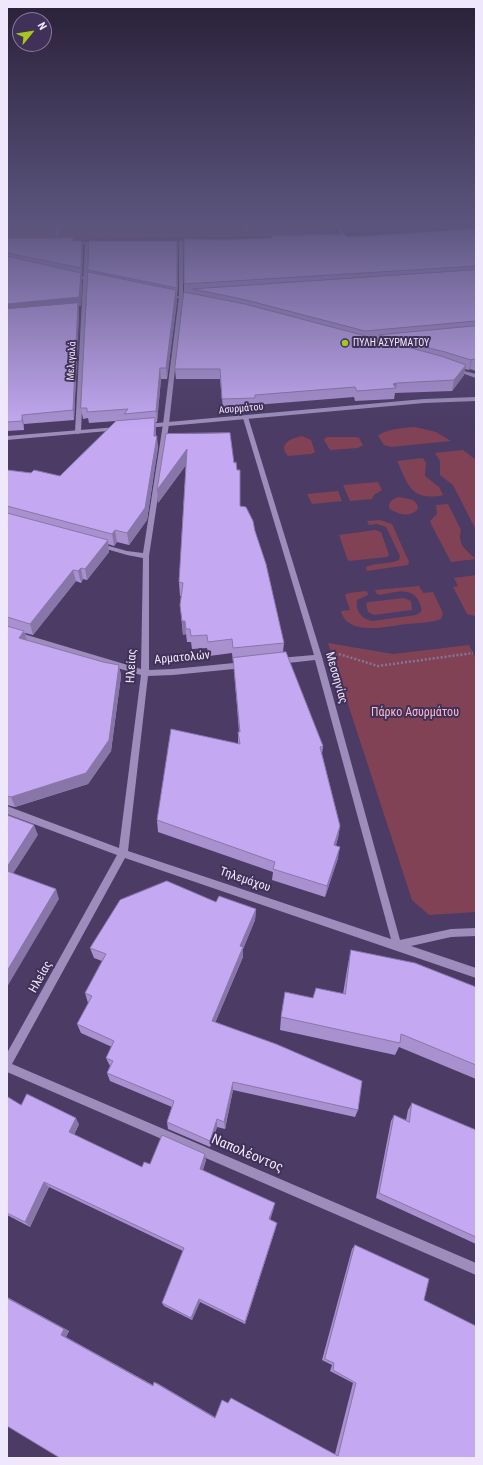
<!DOCTYPE html>
<meta charset="utf-8">
<style>
body{margin:0}
#map{position:relative;width:483px;height:1465px;overflow:hidden;background:#4b3b65;font-family:"Roboto Condensed",sans-serif}
canvas{display:block}
.frame{position:absolute;inset:0;border:8px solid #efe8fd;pointer-events:none}
.north{position:absolute;left:12px;top:12px;width:40px;height:40px;box-sizing:border-box;background:#413159;border:1px solid #877a9b;border-radius:50%;rotate:60deg;font-size:11px;font-weight:700;line-height:16px;text-align:center;color:#efe8fd}
.north::after{content:'';display:block;margin:auto;width:14px;height:18px;background:#a7c71e;clip-path:polygon(50% 0,100% 100%,50% 72%,0 100%)}
</style>
<div id="map">
<canvas width="483" height="1465"></canvas>
<div class="frame"></div>
<div class="north">N</div>
</div>
<script>
const ctx = document.querySelector('canvas').getContext('2d');
ctx.lineJoin = 'round';
function fillPath(path, color) { ctx.fillStyle = color; ctx.fill(path, 'evenodd'); }
function stroke(path, color, width, dash) { ctx.strokeStyle = color; ctx.lineWidth = width; ctx.lineCap = dash ? 'butt' : 'round'; ctx.setLineDash(dash || []); ctx.stroke(path); }
function label(font, color, halo, rows, align = 'center') {
  ctx.font = font + ' "Roboto Condensed",sans-serif'; ctx.lineWidth = 4; ctx.setLineDash([]); ctx.textBaseline = 'middle'; ctx.strokeStyle = halo; ctx.fillStyle = color; for (const [text, x, y, turn = 0] of rows) {
    ctx.save(); ctx.translate(x, y); ctx.rotate((+turn || 0) * Math.PI / 180); ctx.textAlign = isNaN(turn) ? turn : align; if (halo) ctx.strokeText(text, 0, 0); ctx.fillText(text, 0, 0); ctx.restore();
  }
}
fillPath(new Path2D(`
 M7,223H325L332,235L7,241Z
 M415,427L436,432L451,441L391,447L384,445L378,436C383,430 407,427 415,427Z
 M302,436L311,440L315,452L311,454L288,456C277,444 292,438 302,436Z
 M328,437H356L359,438L363,445L358,448L330,450L324,440L325,438Z
 M463,450L476,460V530L453,485L440,475V461L435,453Z
 M423,458L426,463L425,476L439,487L443,495L440,496C410,500 408,484 397,461Z
 M378,482L382,490L374,495L372,499L350,501L343,485Z
 M338,491L342,501L312,504L307,494Z
 M399,497L413,500L417,504L418,509C410,518 398,515 389,508C389,501 392,499 399,497Z
 M448,504L461,530C457,545 466,550 476,559L451,562L431,524L430,521L437,514L436,505Z
 M380,520L392,524L409,562L408,565L367,571L366,567C377,562 388,565 399,560L400,556L386,527L377,524L369,525L367,521Z
 M375,530L381,532L389,555L387,557L349,561L347,558L339,535Z
 M476,575V616H475L467,614L453,587L458,586L454,578Z
 M419,586L423,593L433,592L443,613L441,619C431,623 418,623 407,624C389,626 347,637 341,611L350,610L345,595L348,593L367,591L368,595L357,600C355,611 362,619 372,621L416,615L421,612C422,607 420,604 418,600C411,586 392,593 380,595L377,594L375,590Z
 M404,598L411,601L412,610L374,615L368,612L366,603L369,602Z
 M328,643L393,654L469,645L476,659V912L429,915L412,900Z`), '#824256');
stroke(new Path2D(`
 M339,654L378,666L473,653`), '#837699', 2.5, [2, 2]);
fillPath(new Path2D(`
 M55,223H59V237L56,236Z
 M157,223H161L162,230H160Z
 M241,223H245L247,231H245Z`), '#9e8dbc');
fillPath(new Path2D(`
 M334,223H338L347,240H345Z
 M181,240L183,241V297L169,424L149,556V670L173,669L244,662L248,665L244,668L173,675L148,676L128,851L391,939L315,660L279,664L275,661L279,658L314,655L243,418L248,417L322,657L400,940L451,929L476,928V936L451,937L411,946L476,968V978L125,858L12,1064L476,1263V1275L7,1072V1053L117,855L7,814V806L119,848L141,675L7,635V629L141,669L143,558L127,555L96,546L95,545L98,543L127,551L143,553L163,424L179,297V241Z
 M71,242H100L102,243L100,244H89L81,432L78,434L75,432L85,244H71Z`), '#9e8dbc');
fillPath(new Path2D(`
 M71,274L99,280V281L97,282L69,276V275Z
 M165,294L193,299L195,300L193,301L167,296H165Z
 M453,368L476,374V378L453,370Z
 M476,397V401L424,403L146,428L143,426L146,424L424,399Z
 M117,427L120,429L119,430L7,440V436Z`), '#9e8dbc');
fillPath(new Path2D(`
 M476,231V371L470,369L469,370L465,369L464,375L452,391L395,393L394,399L355,401L354,397L255,405V408L223,409L220,379H176L175,369L184,292V284L227,240L272,238V236L348,237Z
 M7,239L82,241L83,249L82,276H81L82,281L81,306H79V312L74,420L24,424V430L7,431Z
 M178,248L177,301L167,379H161L157,422H156V436L158,447L147,520L129,545L117,542L114,546L108,544L109,552L87,580L83,579L81,583L76,581L33,635L25,633L27,640L103,662L119,665L121,676L111,751L88,784L15,807L7,805V470L60,476L116,421L89,423L88,418L83,419L81,408L88,273V270Z
 M166,434L240,506L255,531L284,643L283,652L323,746L322,754L340,826L338,838L336,845L338,858L325,897L272,880L273,872L158,832L157,820L238,744V732H239L234,670L233,662L232,653L209,656L207,648L192,649L191,642H187L186,634L183,635L180,605L181,596H180L179,582L186,465L158,503L157,490Z
 M216,902L256,909L255,920L243,949V957L215,1023L358,1110L355,1117L233,1090L225,1129L217,1127L210,1147L168,1129L167,1122L172,1107L110,1081L107,1073L110,1066L106,1058L112,1047L81,1033L77,1024L89,1003H88L85,993L102,961L94,958L90,948Z
 M351,950L476,987V1079L399,1047L395,1055L280,1030L281,1017L313,998L343,994L348,964Z
 M7,1098L21,1105L79,1124L74,1135L142,1167L150,1164L206,1160L203,1170L274,1207L270,1220L276,1227L245,1324L200,1302L192,1320L164,1306L162,1303L183,1251L49,1187L30,1227L7,1215Z
 M412,1103L476,1130V1244L376,1198L391,1121L394,1115L406,1120L408,1110Z
 M355,1245L424,1300L476,1458H60L7,1426V1297L69,1331L66,1337L153,1385L157,1383L215,1417L335,1454L353,1383L330,1371L332,1365L322,1360L352,1249Z`), '#a991d0');
fillPath(new Path2D(`
 M82,241L83,249L82,276L81,268Z
 M177,241L178,248V295L177,288Z
 M81,273L82,281L81,306H79V312L74,420L73,410L7,312V304Z
 M176,290L177,301L167,379L166,368Z
 M472,359L470,369L469,370L471,360Z
 M466,365L464,375L452,391L454,380Z
 M160,368L161,379L157,422L156,411Z
 M397,383L395,393L396,388L393,384Z
 M22,415L24,424V430L22,421Z
 M155,418L156,429L155,447L154,436Z
 M157,436L158,447L147,520L129,545L127,533Z
 M187,449L188,462L158,503L157,490Z
 M115,530L117,542L114,546L112,534Z
 M108,540L109,552L87,580L85,569Z
 M81,568L83,579L81,583L78,571Z
 M73,570L76,581L33,635L30,624Z
 M182,621H185L186,634L183,635Z
 M24,631L28,643L19,638Z
 M119,665L121,676L111,751L88,784L15,807L11,797Z
 M34,825L38,835L9,880L7,875V867Z
 M340,826L338,838L332,856L334,845Z
 M340,847L338,858L325,897L327,886Z
 M56,889L59,899L7,987V971Z
 M256,909L255,920L243,949V957L212,1030V1021L240,946Z
 M233,1082V1090L225,1129L224,1122Z
 M76,1118L79,1124L72,1139L69,1132Z
 M217,1119V1127L210,1147V1141Z
 M205,1154L206,1160L201,1175L200,1169Z
 M44,1182L49,1187L30,1227L25,1222Z
 M275,1203L274,1207L269,1224V1219Z
 M277,1223L276,1227L245,1324V1322Z
 M7,1297L69,1331L66,1337L156,1387L153,1386L61,1335L7,1298Z
 M199,1299L200,1302L192,1320L191,1318Z
 M154,1382L157,1383L216,1418H215Z`), '#8976a9');
const building = new Path2D(`
 M474,229L476,231V266L184,284V239L227,240L272,238V236L344,234L348,237Z
 M74,238L71,241H82L81,268L7,253V239Z
 M89,241H177V288L88,270Z
 M7,256L81,273L79,297L7,304Z
 M476,270V321L365,331L246,300L193,289Z
 M88,272L176,290L166,368H160L156,411L124,414L128,409L87,412V408H81Z
 M184,292L245,304L441,356L466,365L454,380L397,383L393,384L396,388L357,391L355,387L255,395V398L222,399L220,369H175Z
 M78,303L73,410L22,415V421L7,422V309Z
 M476,326V360L472,359L471,360L445,352L379,335Z
 M155,418L154,436H157L145,508L127,533L115,530L112,534L7,506V470L31,473L34,470L60,476L116,421Z
 M230,433L234,463L236,462L237,470H240V506L246,507L253,521L255,531L266,564L284,643L233,648L232,639L208,642L207,635L191,636L190,629H186L185,621H182L180,605L183,583L179,582L187,449L157,490L166,434Z
 M7,513L108,540L85,569L81,568L78,571L73,570L30,624L7,617Z
 M7,626L24,631L19,638L103,662L119,665L109,740L86,773L11,797L7,796Z
 M286,652L323,746L320,747L340,826L334,845L340,847L327,886L273,869L275,862L157,820L171,729L240,744L238,732H240L233,658Z
 M7,815L34,825L7,867Z
 M7,871L56,889L7,971Z
 M167,881L216,902L219,896L256,909L240,946L243,947L212,1021L276,1044L362,1081L358,1110L233,1082L224,1122L217,1119L210,1141L167,1122L174,1101L107,1073L113,1061L106,1058L114,1041L77,1024L92,996L85,993L106,954L90,948L120,900Z
 M351,950L415,963L476,987V1065L401,1034L400,1043L281,1017L285,992L313,998L316,988L345,994Z
 M27,1094L76,1118L69,1132L142,1167L144,1162L150,1164L162,1135L205,1154L200,1169L275,1203L269,1219L277,1223L245,1322L199,1299L191,1318L162,1303L184,1248L44,1182L25,1222L7,1213V1098L8,1097L21,1105Z
 M412,1103L476,1130V1237L379,1193L394,1115L409,1122Z
 M355,1245L429,1279L424,1300L476,1326V1458H60L7,1426V1298L64,1329L61,1335L153,1386L154,1382L215,1418L222,1400L228,1403L231,1398L338,1456L356,1383L333,1370L334,1363L325,1359Z`);
fillPath(building, '#c4a9f2');
stroke(building, '#8976a9', 1);
const sky = ctx.createLinearGradient(0, 0, 0, 428);
sky.addColorStop(0, '#292038');
sky.addColorStop(0.52, '#5b557e');
sky.addColorStop(1, '#5b557e00');
ctx.fillStyle = sky;
ctx.fillRect(0, 0, 483, 428);
for (const [x, y, r, color] of [
 [345,343,4,"#a7c71e"]
]) { const dot = new Path2D(); dot.arc(x, y, r, 0, 2 * Math.PI); ctx.fillStyle = color; ctx.fill(dot); stroke(dot, '#413159', 1.5); }
label('10px', '#efe8fd', '#413159', [
 ["ΠΥΛΗ ΑΣΥΡΜΑΤΟΥ",353,343]
], 'left');
label('10px', '#efe8fd', '#413159', [
 ["Μελιγαλά",72,361,-87],
 ["Ασυρμάτου",241,409,-5]
]);
label('12px', '#efe8fd', '#413159', [
 ["Αρματολών",182,658,-5],
 ["Ηλείας",132,666,-87],
 ["Μεσσηνίας",336,678,74],
 ["Τηλεμάχου",245,880,19],
 ["Ηλείας",41,977,-61]
]);
label('12px', '#febacc', '#413159', [
 ["Πάρκο Ασυρμάτου",415,713]
]);
label('14px', '#efe8fd', '#413159', [
 ["Ναπολέοντος",247,1154,23]
]);
</script>
